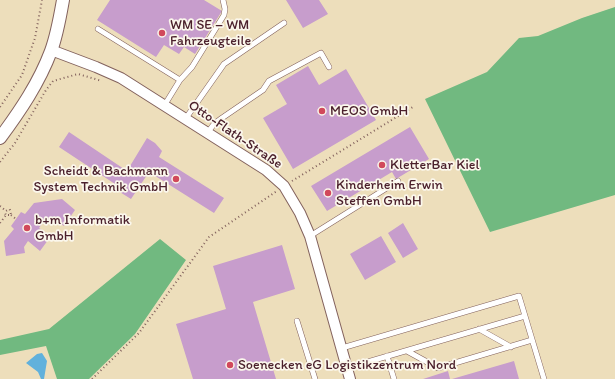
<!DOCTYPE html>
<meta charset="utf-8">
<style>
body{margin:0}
canvas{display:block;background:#eddebb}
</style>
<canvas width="615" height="379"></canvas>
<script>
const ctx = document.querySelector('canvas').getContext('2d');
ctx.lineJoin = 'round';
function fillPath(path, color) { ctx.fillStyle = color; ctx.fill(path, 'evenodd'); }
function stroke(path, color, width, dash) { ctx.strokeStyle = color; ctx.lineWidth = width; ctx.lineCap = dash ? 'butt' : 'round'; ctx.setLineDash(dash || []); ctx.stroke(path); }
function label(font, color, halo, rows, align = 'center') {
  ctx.font = font + ' Itim,sans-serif'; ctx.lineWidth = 3.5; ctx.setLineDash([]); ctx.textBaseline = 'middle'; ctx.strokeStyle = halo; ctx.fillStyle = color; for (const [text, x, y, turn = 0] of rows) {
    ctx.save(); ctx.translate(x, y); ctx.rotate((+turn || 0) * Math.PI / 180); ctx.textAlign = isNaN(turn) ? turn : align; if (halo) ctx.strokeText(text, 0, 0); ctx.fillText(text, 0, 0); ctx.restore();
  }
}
fillPath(new Path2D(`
 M615,7V195L490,232L425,99L487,72L519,38L538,36L582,18Z
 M160,239L186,260L135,334L89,379H57L46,346L0,355V340L49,329Z`), '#71b980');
fillPath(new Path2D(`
 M42,353L47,361L44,379H41L38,372L26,363L37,354Z`), '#61b1dc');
fillPath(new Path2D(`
 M110,0H204L222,11L195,54L184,47L179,54L164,45L156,57L97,20Z
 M286,0H319L328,14L303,28Z
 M308,66L319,85L346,69L376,120L293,169L263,118L287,104L276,85Z
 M410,127L429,159L396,179L392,172L327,211L311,186Z
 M69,132L127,171L147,138L155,143L162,151L159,157L224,198L214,213L149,172L131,199L115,189L118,186L59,147Z
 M62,199L75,210L64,226L57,221H44L39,228L51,236L40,251L28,241L24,247L25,253L6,256L4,241L14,229L11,226L21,212L25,214L34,203Z
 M403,223L418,249L403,258L388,233Z
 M381,236L396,262L365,280L350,254Z
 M282,245L295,289L253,302L276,379H193L176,324L226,309L213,266Z
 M514,361L519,379H452Z
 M448,371L450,379H423Z`), '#c79dcc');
const service = new Path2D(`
 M98,29L180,80
 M164,106L180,80L192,67L224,15L225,9L223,0
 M186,118L224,64L284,23
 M208,132L214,124L222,118L263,90L269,81L321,53L329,67
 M310,236L398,181
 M297,321L315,379
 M479,329L511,347
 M342,348L519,296L544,379
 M407,351L438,368L532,340
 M387,356L394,379
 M347,368L525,316`);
const minor = new Path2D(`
 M51,50L96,67L121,78L266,170L284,186L300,213L310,236L350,379`);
const tertiary = new Path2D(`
 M0,138C20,111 39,83 51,51C57,35 60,17 63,0`);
stroke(service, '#83625d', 6);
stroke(minor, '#83625d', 12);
stroke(tertiary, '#83625d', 14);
stroke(new Path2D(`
 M0,107L22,75L35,38L42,0
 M0,162L15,143L46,90L53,81L78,74L102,81
 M292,181L413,107
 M0,206L6,211
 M11,215L16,219
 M0,223L6,215H11L10,210L9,209L6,211L5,213L6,215
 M92,379L139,333L209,237L277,191`), '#83625d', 2, [1, 3]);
stroke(service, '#fff', 5);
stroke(minor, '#fff', 10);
stroke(tertiary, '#fff', 12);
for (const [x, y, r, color] of [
 [162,33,4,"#d1495b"],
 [322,111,4,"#d1495b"],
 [382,165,4,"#d1495b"],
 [176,179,4,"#d1495b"],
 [328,193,4,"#d1495b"],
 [27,228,4,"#d1495b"],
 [230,365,4,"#d1495b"]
]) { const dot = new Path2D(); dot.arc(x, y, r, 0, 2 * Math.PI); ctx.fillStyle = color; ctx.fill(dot); stroke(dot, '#fbf7ec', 1.5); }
label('14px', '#4a1f2b', '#fbf7ec', [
 ["WM SE – WM",170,25],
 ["Fahrzeugteile",170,41],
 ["MEOS GmbH",330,111],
 ["KletterBar Kiel",390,165],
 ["Scheidt & Bachmann",168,171,"right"],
 ["System Technik GmbH",168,187,"right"],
 ["Kinderheim Erwin",336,185],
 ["Steffen GmbH",336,201],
 ["b+m Informatik",35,220],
 ["GmbH",35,236],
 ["Soenecken eG Logistikzentrum Nord",238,365]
], 'left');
label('14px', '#4a1f2b', '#fbf7ec', [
 ["Otto-Flath-Straße",235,135,34]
]);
</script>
